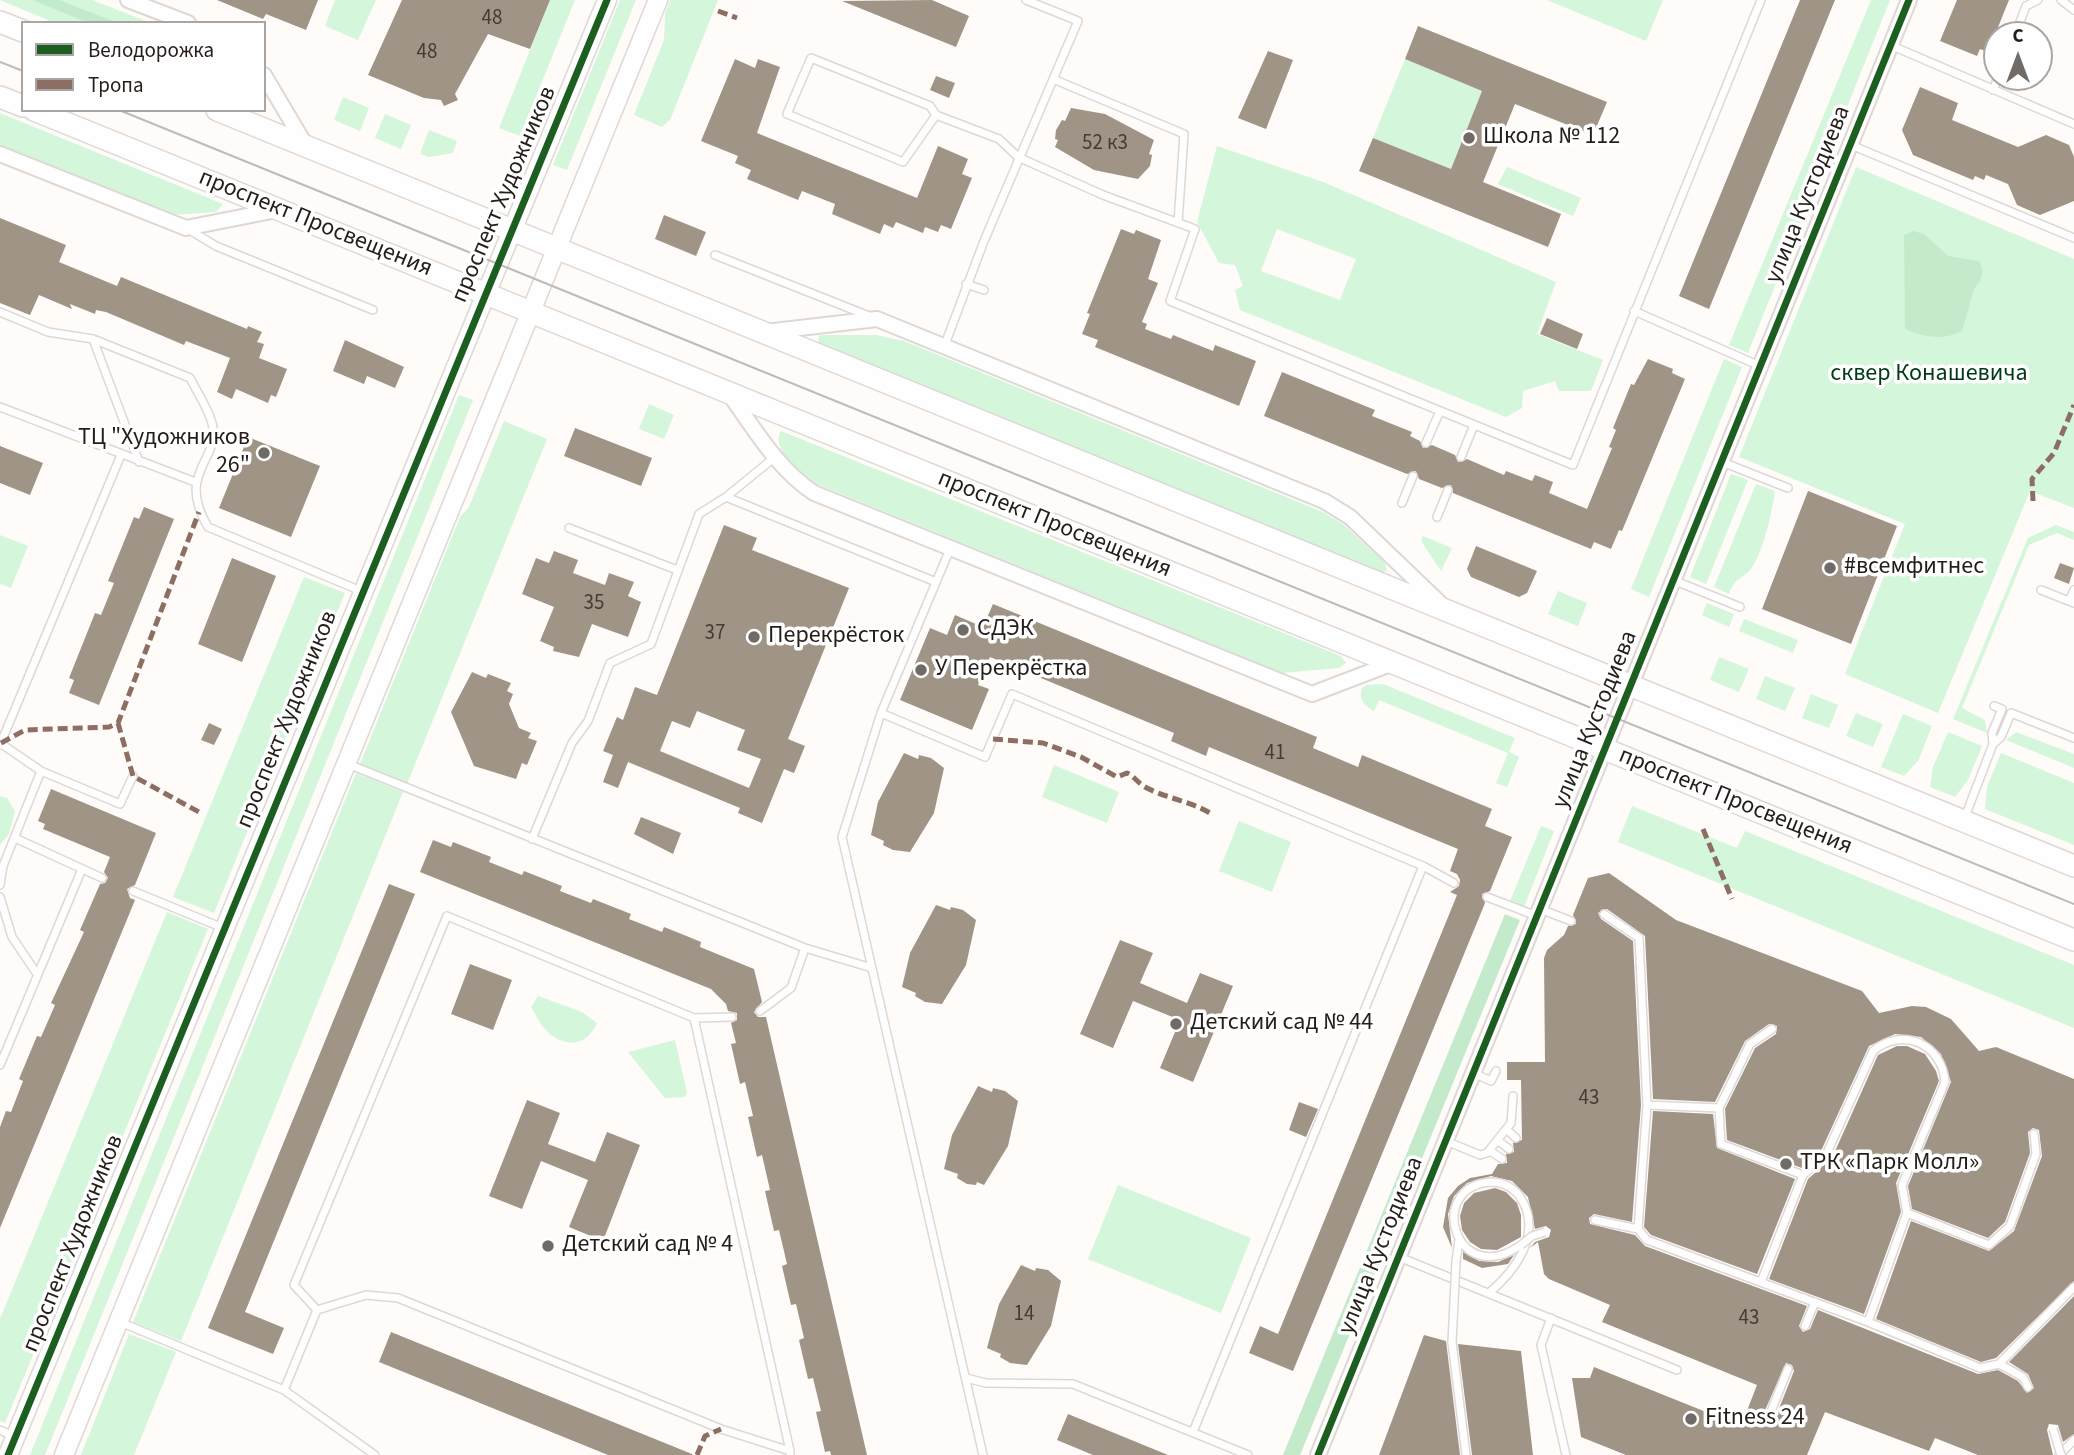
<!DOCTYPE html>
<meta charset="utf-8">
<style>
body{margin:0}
#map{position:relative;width:2074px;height:1455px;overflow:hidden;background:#fefbf9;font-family:"Source Sans 3",sans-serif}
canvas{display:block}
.legend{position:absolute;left:21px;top:21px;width:245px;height:91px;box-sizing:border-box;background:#fff;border:2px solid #a8a5a3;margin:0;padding:9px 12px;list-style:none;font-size:21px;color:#251d19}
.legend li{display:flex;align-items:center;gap:14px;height:35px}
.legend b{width:35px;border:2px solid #a8a5a3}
.north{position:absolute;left:1983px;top:21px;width:70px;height:70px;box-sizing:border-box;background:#fff;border:2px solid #a8a5a3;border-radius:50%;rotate:0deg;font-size:19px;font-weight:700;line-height:28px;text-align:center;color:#251d19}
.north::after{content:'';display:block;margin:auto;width:24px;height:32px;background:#716b67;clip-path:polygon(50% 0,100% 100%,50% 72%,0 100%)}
</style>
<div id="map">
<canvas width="2074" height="1455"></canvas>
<ul class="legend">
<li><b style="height:9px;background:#1b5e20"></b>Велодорожка</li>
<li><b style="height:9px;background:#8d6e63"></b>Тропа</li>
</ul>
<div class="north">С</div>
</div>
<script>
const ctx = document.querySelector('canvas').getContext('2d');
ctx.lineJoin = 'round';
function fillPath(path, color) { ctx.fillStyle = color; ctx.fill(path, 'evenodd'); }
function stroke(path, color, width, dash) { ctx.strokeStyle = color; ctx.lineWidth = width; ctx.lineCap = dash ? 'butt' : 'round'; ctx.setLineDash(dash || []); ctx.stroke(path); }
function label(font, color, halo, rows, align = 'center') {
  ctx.font = font + ' "Source Sans 3",sans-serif'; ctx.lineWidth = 7; ctx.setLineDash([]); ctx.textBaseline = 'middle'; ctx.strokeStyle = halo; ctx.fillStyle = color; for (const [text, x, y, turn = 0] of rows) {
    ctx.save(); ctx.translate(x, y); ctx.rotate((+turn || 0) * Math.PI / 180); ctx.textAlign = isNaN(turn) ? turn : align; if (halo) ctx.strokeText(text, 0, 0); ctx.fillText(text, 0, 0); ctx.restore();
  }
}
fillPath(new Path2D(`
 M0,0H92L151,23H55Z
 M335,0H376L358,40L325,26Z
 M550,0H575L520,136L499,128Z
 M620,0H636L567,170L553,165Z
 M670,0H718L670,120L662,127L634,115L664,40L665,14Z
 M1547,0H1663L1646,41Z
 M1871,0H1890L1748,353L1729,345Z
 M1405,59L1482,91L1451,169L1373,138Z
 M343,97L369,108L360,131L334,120Z
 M0,113L223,204L216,212L172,215L0,146Z
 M385,114L411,125L401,149L375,138Z
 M429,130L457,141L453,153L429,157L420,154Z
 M1217,146L1323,182L1556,282L1537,334L1603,360L1591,391H1559L1555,381L1523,391L1522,408L1506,417L1240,310L1235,290L1243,286L1235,265L1219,263L1197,222ZM1277,229L1356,259L1340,300L1261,271Z
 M1507,167L1581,198L1573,216L1498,184Z
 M1856,167L2074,259V508L2030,491L1938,713L1845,674L1905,524L1739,457Z
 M820,335H876L904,341L1323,512L1344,525L1385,563L1387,571L1380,573L820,346L818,339Z
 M1724,359L1742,367L1649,597L1631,589Z
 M459,395L473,400L45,1455H30Z
 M649,404L674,415L664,439L639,429Z
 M504,421L547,439L407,784L360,764L460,517L469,507Z
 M781,431L1341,656L1346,663L1339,668L1282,673L817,484C804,474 769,450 781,431Z
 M1731,474L1748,480L1706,584L1690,577Z
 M1756,484L1775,491C1773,509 1762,557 1750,570C1740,581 1735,577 1729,594L1714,587Z
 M2056,525L2074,532V540L2057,533L2029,545L1962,708L1985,720L1987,733L1953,719L2028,538Z
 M0,535L28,546L11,588L0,584Z
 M1423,536L1452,548L1441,571L1421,541Z
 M304,577L345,593L214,913L173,897Z
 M1558,591L1587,603L1578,626L1548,614Z
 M1707,603L1734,614L1729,627L1702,615Z
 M1744,619L1798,640L1793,653L1739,631Z
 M1719,657L1749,669L1739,692L1710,680Z
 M1765,676L1795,688L1785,711L1756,699Z
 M1383,684L1515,738L1509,752L1519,757L1507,787L1496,783L1508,753L1379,700L1374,711C1365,706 1358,700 1362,688L1366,685Z
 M1811,694L1838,705L1829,728L1802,718Z
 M1856,713L1883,724L1873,747L1846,736Z
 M1903,714L1932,726L1918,761L1904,776L1881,767Z
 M1948,732L1982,746L1968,780L1955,797L1930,787L1933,767Z
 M2016,732L2074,754V768L2006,740Z
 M2001,753L2074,783V845L1985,809L1987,787Z
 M1054,765L1119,792L1107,823L1042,797Z
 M356,773L403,792L181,1341L133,1322Z
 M0,796L7,798L15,811L9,834L0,845Z
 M1632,806L1737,848L1745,831L2074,965V1028L1618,842Z
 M1239,821L1291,842L1272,892L1219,871Z
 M1541,826L1554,831L1524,907L1510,901Z
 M167,912L208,929L5,1423L0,1421V1319Z
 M538,996L582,1012L597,1023C586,1049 561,1048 543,1027C538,1021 535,1013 531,1007Z
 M675,1040L687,1092L685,1097L665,1098L628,1052Z
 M1118,1185L1251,1238L1221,1313L1088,1259Z
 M129,1334L176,1352L134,1455H81Z`), '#d4f6db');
fillPath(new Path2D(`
 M32,0H59L118,23H89Z
 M1913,231L1924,234L1948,256L1979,261L1983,271L1980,281L1974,289L1962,331C1944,341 1923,337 1905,329L1904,235Z
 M1505,914L1520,920L1300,1455H1283Z`), '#c4eacc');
fillPath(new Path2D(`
 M217,0H318L306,30L266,14L263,19Z
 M402,0H550L530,49L488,34L455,94L458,100L444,106L441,100L424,98L368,75Z
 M932,0L969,16L956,47L842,1Z
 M1800,0H1835L1709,309L1679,296Z
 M1957,0H2009L1988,52L1980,49L1977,56L1940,41Z
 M1418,26L1607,102L1593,135L1515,104L1483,182L1561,214L1548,247L1359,171L1373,138L1451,169L1482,91L1405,59Z
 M1268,51L1293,60L1266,129L1238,118Z
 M735,59L755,68L758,59L780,67L757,133L917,198L938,146L968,159L962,174L972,178L951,229L941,225L938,232L925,227L923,233L896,222L893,228L884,224L880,234L832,214L835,204L802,191L798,200L747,179L751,170L735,163L738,156L701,141Z
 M936,76L955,83L949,98L930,90Z
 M1920,87L1958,103L1952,120L2018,147L2046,135L2069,145L2074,157V201L2040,215L2017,205L2008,184L1986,175L1984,180L1975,176L1973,180L1913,155L1902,130Z
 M1071,108L1105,114L1154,140L1149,154L1152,155L1150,166L1138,179L1094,170L1055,147L1058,140L1055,139L1056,130L1062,120L1065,121Z
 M664,215L706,232L696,256L655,239Z
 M0,218L66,245L59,262L117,286L121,277L247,329L248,326L262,332L257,342L264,344L259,358L287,369L276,397L271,395L268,403L236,389L232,399L217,392L230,358L186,341L184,345L106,312L96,310L95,314L70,304L72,309L39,295L30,315L0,303Z
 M1121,229L1134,234L1136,230L1161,240L1148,279L1158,283L1142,322L1147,324L1145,329L1171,339L1173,335L1213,351L1215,345L1256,361L1239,406L1095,347L1098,340L1082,334L1090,314L1087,313Z
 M1547,318L1583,334L1577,349L1540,334Z
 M345,340L404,367L395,388L367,376L364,384L333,371Z
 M1648,359L1673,369L1672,373L1685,379L1622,531L1619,530L1611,549L1594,542L1591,549L1453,493L1451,485L1442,488L1419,479L1416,471L1407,474L1264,416L1282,372L1375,410L1372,416L1412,432L1410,436L1420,441L1423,448L1432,445L1455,455L1458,462L1467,459L1504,475L1506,471L1532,481L1535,475L1553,482L1549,493L1587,509L1612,448L1609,447L1616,430L1613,428L1631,384L1634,385Z
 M575,428L652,458L641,486L564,456Z
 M248,437L320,466L291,537L219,508Z
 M0,446L43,463L30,495L0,483Z
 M1808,491L1897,526L1851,644L1762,609Z
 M144,507L174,519L99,705L69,693L74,680L69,678L95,613L101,615L114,583L108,581L134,517L139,519Z
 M724,525L757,538L752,550L849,588L788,739L805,746L794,773L784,769L762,823L738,813L740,808L628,762L618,788L603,782L613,755L603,751L617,717L623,720L635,687L657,695ZM697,711L745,730L737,750L761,759L749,788L660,751L672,721L690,728Z
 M1476,546L1537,571L1527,593L1519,597L1471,577L1467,569Z
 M554,551L578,560L573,573L605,585L609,573L634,582L628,596L641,602L628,637L592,624L579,657L553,651L554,647L540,641L554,607L522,594L536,558L549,563Z
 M232,558L276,576L242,662L198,644Z
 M2060,563L2074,568L2069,584L2054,578Z
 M993,604L1317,737L1313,748L1358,767L1362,755L1492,809L1485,826L1512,837L1490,891L1482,894L1485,903L1293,1371L1249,1353L1260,1326L1278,1334L1457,895L1450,892L1459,886L1460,880L1457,874L1450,871L1458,849L1209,747L1206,756L1171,741L1174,733L990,657L978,685L989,689L972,730L900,700L930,628L947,635L955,615L983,627Z
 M472,672L486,678L488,674L511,683L507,691L513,694L509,704L519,728L531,733L528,738L537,741L527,765L522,763L516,779L474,766L451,712Z
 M209,723L222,729L214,745L201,740Z
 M904,753L918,759L919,755L931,758L944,768L934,813L910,852L893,850L883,845L884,841L871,835L878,802Z
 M51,789L156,833L135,885L127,889L130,898L135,900L0,1228V1127L6,1111L11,1112L23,1081L19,1079L37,1036L41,1037L55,1005L51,1003L84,932L80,930L100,884L105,883L108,878L104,872L110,857L43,829L45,824L38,821Z
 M641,817L681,833L673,854L634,834Z
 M433,840L451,847L453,842L491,857L489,862L522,875L524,871L562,886L560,891L591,903L593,899L631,914L629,919L662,932L664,927L689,937L701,942L700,947L754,969L762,1002L754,1012L758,1017H766L867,1455H831L830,1451L825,1452L816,1412L821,1411L813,1378L808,1379L799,1340L804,1338L796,1304L791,1305L782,1266L787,1264L779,1230L774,1231L765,1191L770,1190L762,1155L757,1157L748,1117L753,1116L745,1082L740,1084L731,1044L736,1043L731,1023L737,1020V1013L728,1011L726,1004L711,989L420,872Z
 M1609,873L1676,920L1862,991L1879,1013L1912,1006L1926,1007L1951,1019L1979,1051L1996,1047L2074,1079V1281L1996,1358L1981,1362L1876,1319L1911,1221L1989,1251L2014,1231L2042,1156L2039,1130L2033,1128L2028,1132L2030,1153L2005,1222L1988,1238L1912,1209L1908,1186L1951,1082L1941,1054L1921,1037L1895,1034L1869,1046L1821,1151L1802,1168L1727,1140L1725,1109L1755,1048L1776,1034L1777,1026L1769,1024L1745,1041L1715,1102L1653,1099L1645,936L1607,909L1598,913L1601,919L1633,941L1641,1105L1632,1222L1594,1214L1589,1218L1590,1224L1635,1235L1645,1246L1807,1306L1799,1326L1803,1332L1810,1329L1818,1310L1978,1374L1998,1370L2018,1381L2027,1393L2034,1388L2028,1374L2009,1362L2074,1296V1434L2063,1442L2058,1425L2049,1424L2047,1430L2053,1455H1978L1935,1438L1929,1451L1825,1412L1807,1455H1626L1581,1437L1572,1378H1590L1594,1367L1741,1426L1757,1385L1602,1322L1610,1305L1549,1279L1544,1274L1538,1242L1530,1248L1535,1242L1549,1237L1551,1230L1546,1226L1535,1229L1528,1197L1512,1181L1491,1176L1467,1183L1454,1196L1448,1214L1452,1248L1443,1227L1448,1198L1458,1186L1470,1178L1492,1174L1498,1164L1507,1163L1506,1154L1514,1152L1513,1143L1522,1140L1521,1080H1507V1062H1545L1544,958L1547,950L1564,935L1568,926L1576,924L1573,915L1588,878ZM1786,1363L1792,1365L1794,1371L1774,1421L1766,1425L1762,1417Z
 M389,884L415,894L245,1312L284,1328L273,1354L208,1328Z
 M936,905L950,910L951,907L963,910L976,920L966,965L942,1004L925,1002L915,996L916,993L902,987L910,953Z
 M1120,940L1153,953L1140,983L1187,1003L1200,973L1233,986L1193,1082L1160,1068L1180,1020L1133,1001L1113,1048L1080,1034Z
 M470,964L512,980L493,1030L451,1014Z
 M1897,1046H1907L1925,1054L1936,1071L1939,1081L1896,1183L1901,1212L1864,1314L1769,1279L1808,1179L1832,1158L1878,1055Z
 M978,1086L992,1092L993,1088L1005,1091L1018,1101L1008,1146L984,1185L977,1182L976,1185L967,1184L957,1178L958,1174L944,1169L952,1135Z
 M527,1100L560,1113L548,1144L595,1162L607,1132L640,1145L603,1241L569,1227L588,1180L541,1161L522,1209L489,1196Z
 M1299,1102L1318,1109L1306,1137L1289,1130Z
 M1653,1111L1713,1114L1717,1148L1795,1179L1757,1274L1651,1235L1644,1227Z
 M1495,1188L1506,1192L1517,1203L1521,1215V1237L1497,1250L1481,1249L1470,1242L1462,1230L1460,1216L1464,1203L1474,1193Z
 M1463,1252L1479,1261L1498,1262L1514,1255L1508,1264L1482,1268L1463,1259Z
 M1021,1265L1035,1271L1036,1268L1048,1270L1061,1281L1051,1326L1027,1365L1010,1363L1000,1357L1001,1354L987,1348L999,1304Z
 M391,1332L692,1454V1455H608L379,1362Z
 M1424,1335L1446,1341L1460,1455H1379Z
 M1458,1344L1521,1351L1533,1455H1472Z
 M1068,1414L1168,1455H1093L1057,1440Z`), '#a09486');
const service = new Path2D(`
 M2061,0L2074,10
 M2015,35L2026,6L2038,0
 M1890,45L2074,124
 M1053,79L1184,134L1178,223
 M1993,90L1998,77
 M936,115L903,162L787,114L811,58L930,106L936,115L999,139L1018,157L1103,195L1195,229L1170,301L1573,465L1761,0
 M1851,145L2074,238
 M188,229L216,246L373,310
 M715,255L869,316
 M966,284L984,290
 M1634,311L1760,366
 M0,312L48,332L93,339L190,378C197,392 208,408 212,423C222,460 175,471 208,527L361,591
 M93,339L139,462
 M944,347L984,241L1078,21L1026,0
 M0,407L195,482
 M1426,443L1440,411
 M1461,457L1474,425
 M1722,462L1788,488
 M726,497L936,582
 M1402,503L1413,476
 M1437,517L1448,490
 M569,528L677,570
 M950,549L881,713L842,837L983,1455
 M1673,580L1740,607
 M2041,590L2074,603
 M2069,601L2074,590
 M881,713L985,757L1012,694L1423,866L1193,1432
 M0,743L41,771L3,866L0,885
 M1993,744L2001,737L2011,713L2074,738
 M0,745L121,455
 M348,764L805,948L872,968
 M41,771L120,804L133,776
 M1965,817L1993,744L1992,733L2002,709L1994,706
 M15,838L102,878
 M532,839L572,743L588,721L610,663L651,644L699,514L726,497L775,457
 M1423,866L1454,883
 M133,891L223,928
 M0,897L12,937L37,974
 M1487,897L1537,916
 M1540,909L1571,921
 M1604,914L1639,938L1647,1105L1638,1229
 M760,1011L791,988L805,948
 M694,1018L790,1451
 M0,1065L82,869
 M1473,1073L1491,1081L1496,1071
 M1647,1105L1719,1108L1750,1044L1772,1029
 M1719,1108L1721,1144L1803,1175L1761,1282
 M1506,1129L1516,1138
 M1497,1140L1509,1149
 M1446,1141L1480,1155L1487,1153L1511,1123L1513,1096
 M1489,1150L1502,1159
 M1803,1175L1826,1155L1873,1051C1903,1026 1942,1044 1945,1082L1902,1185L1907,1213L1989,1245L2010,1226L2036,1154L2034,1134
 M1595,1220L1638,1229L1647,1240L1868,1322L1980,1368L1999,1364L2023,1377L2028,1387
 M1399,1257L1677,1370
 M1456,1261L1459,1240
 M1489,1293C1515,1271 1542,1235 1522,1200C1516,1189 1504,1182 1491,1182C1425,1186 1455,1291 1521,1245
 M317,1310L294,1285L447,916L694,1018L732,1017
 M1551,1318L1541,1345L1566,1455
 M120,1322L284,1390L375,1455
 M1868,1322L1907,1213
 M1805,1326L1815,1302
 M1452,1342L1466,1455
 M1999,1364L2074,1287
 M966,1378L986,1383L1073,1384L1248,1455
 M284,1390L317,1310L366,1295L398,1298L721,1429L790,1451V1455
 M1768,1419L1788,1369
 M0,1430L15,1437
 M2059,1455L2074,1440`);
const minor = new Path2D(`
 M128,0L188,23
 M264,75L306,146
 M0,154L186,228L277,210
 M765,332L877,319L1324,501L1350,517L1444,607
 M730,395C755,430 778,469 814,493L1312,694L1393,663
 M1318,1455L1909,0`);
const tertiary = new Path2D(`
 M8,1455L607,0
 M64,1455L658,0`);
const secondary = new Path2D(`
 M0,22L23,31
 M0,97L23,106
 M34,110L2074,940
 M217,110L2074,866`);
stroke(service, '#ded8d5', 10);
stroke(minor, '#ded8d5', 18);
stroke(tertiary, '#ded8d5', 21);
stroke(secondary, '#ded8d5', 24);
stroke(service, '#fffefe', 7);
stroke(minor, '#fffefe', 14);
stroke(tertiary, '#fffefe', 18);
stroke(secondary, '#fffefe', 21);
stroke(new Path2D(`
 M0,62L23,71
 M119,110L2074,904`), '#bdbbba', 2);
const serviceBridge = new Path2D(`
 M1521,1245L1532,1236L1545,1232
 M1452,1342L1456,1261
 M2053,1429L2061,1455`);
stroke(serviceBridge, '#ded8d5', 10, []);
stroke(serviceBridge, '#fffefe', 7);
stroke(new Path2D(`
 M718,11L737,18
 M2033,501L2032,479L2054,453L2074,405
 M118,723L133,776L199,812
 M993,739L1043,743L1081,757L1117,777L1127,773C1134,776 1138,783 1145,787C1167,799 1192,801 1213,815
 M1,743L25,730L109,727L118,723L199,512
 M1703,829L1732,899
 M697,1455L705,1436L721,1429`), '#8d6e63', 5, [10, 5]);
stroke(new Path2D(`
 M8,1455L607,0
 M1318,1455L1909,0`), '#1b5e20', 7);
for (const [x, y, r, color] of [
 [1469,138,7,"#716b67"],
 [264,453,7,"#716b67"],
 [1830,568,7,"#716b67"],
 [963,630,7,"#716b67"],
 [754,637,7,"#716b67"],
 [921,670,7,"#716b67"],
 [1176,1024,7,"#716b67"],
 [1786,1164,7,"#716b67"],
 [548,1246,7,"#716b67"],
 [1691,1419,7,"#716b67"]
]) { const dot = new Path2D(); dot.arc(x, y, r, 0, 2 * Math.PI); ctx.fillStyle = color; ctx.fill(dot); stroke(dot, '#fff', 2.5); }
label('21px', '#443b34', null, [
 ["48",492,19],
 ["48",427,53],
 ["52 к3",1105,144],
 ["35",594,604],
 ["37",715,634],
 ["41",1275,754],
 ["43",1589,1099],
 ["14",1024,1315],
 ["43",1749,1319]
]);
label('24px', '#251d19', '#fff', [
 ["Школа № 112",1483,138],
 ["ТЦ \"Художников",250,439,"right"],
 ["26\"",250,467,"right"],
 ["#всемфитнес",1844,568],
 ["СДЭК",977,630],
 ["Перекрёсток",768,637],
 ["У Перекрёстка",935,670],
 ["Детский сад № 44",1190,1024],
 ["ТРК «Парк Молл»",1800,1164],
 ["Детский сад № 4",562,1246],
 ["Fitness 24",1705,1419]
], 'left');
label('24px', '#251d19', '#fff', [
 ["проспект Художников",505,195,-67],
 ["улица Кустодиева",1809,195,-68],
 ["проспект Просвещения",315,224,22],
 ["проспект Просвещения",1054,525,22],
 ["проспект Художников",288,720,-68],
 ["улица Кустодиева",1596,720,-68],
 ["проспект Просвещения",1735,802,22],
 ["проспект Художников",74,1244,-68],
 ["улица Кустодиева",1382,1246,-68]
]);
label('24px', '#003a19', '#fff', [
 ["сквер Конашевича",1929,375]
]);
</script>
